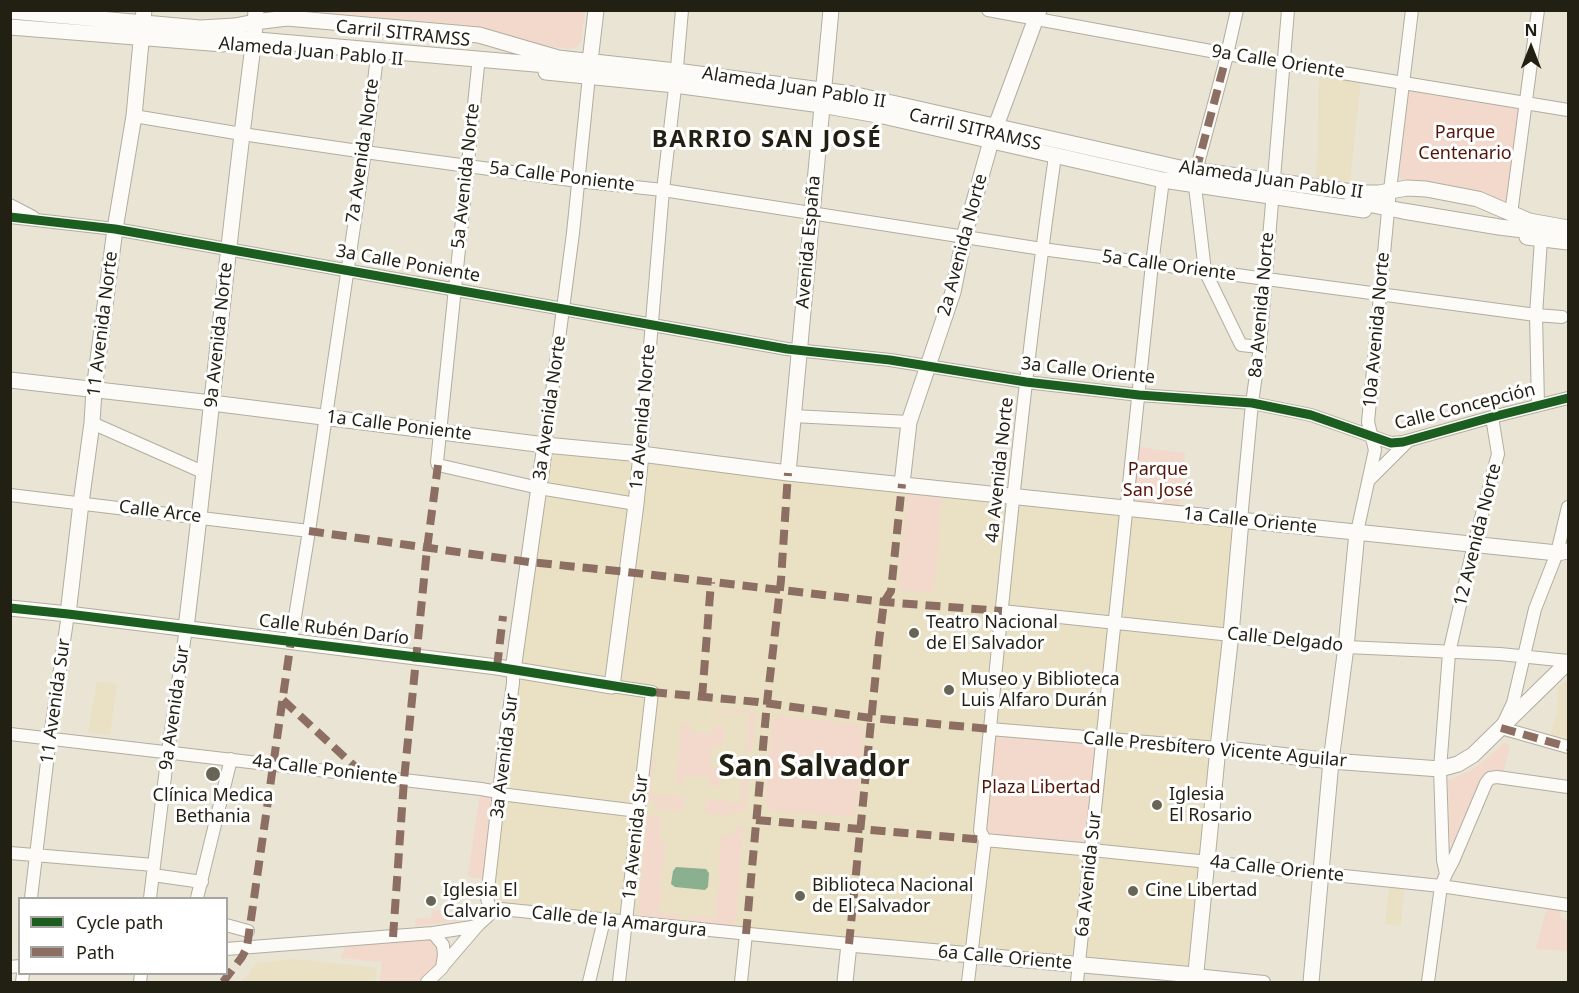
<!DOCTYPE html>
<meta charset="utf-8">
<style>
body{margin:0}
#map{position:relative;width:1579px;height:993px;overflow:hidden;background:#e9e4d3;font-family:"Noto Sans",sans-serif}
canvas{display:block}
.frame{position:absolute;inset:0;border:12px solid #221f13;pointer-events:none}
.legend{position:absolute;left:18px;top:897px;width:210px;height:78px;box-sizing:border-box;background:#fff;border:2px solid #a7a5a1;margin:0;padding:8px 10px;list-style:none;font-size:18px;color:#221f13}
.legend li{display:flex;align-items:center;gap:12px;height:30px}
.legend b{width:30px;border:2px solid #a7a5a1}
.north{position:absolute;left:1501px;top:18px;width:60px;height:60px;-webkit-text-stroke:4px #fff;paint-order:stroke;rotate:0deg;font-size:16px;font-weight:700;line-height:24px;text-align:center;color:#221f13}
.north::after{content:'';display:block;margin:auto;width:21px;height:27px;background:#221f13;clip-path:polygon(50% 0,100% 100%,50% 72%,0 100%)}
</style>
<div id="map">
<canvas width="1579" height="993"></canvas>
<div class="frame"></div>
<ul class="legend">
<li><b style="height:8px;background:#1b5e20"></b>Cycle path</li>
<li><b style="height:8px;background:#8d6e63"></b>Path</li>
</ul>
<div class="north">N</div>
</div>
<script>
const ctx = document.querySelector('canvas').getContext('2d');
ctx.lineJoin = 'round';
function fillPath(path, color) { ctx.fillStyle = color; ctx.fill(path, 'evenodd'); }
function stroke(path, color, width, dash) { ctx.strokeStyle = color; ctx.lineWidth = width; ctx.lineCap = dash ? 'butt' : 'round'; ctx.setLineDash(dash || []); ctx.stroke(path); }
function label(font, color, halo, rows, align = 'center') {
  ctx.font = font + ' "Noto Sans",sans-serif'; ctx.lineWidth = 6; ctx.setLineDash([]); ctx.textBaseline = 'middle'; ctx.strokeStyle = halo; ctx.fillStyle = color; for (const [text, x, y, turn = 0] of rows) {
    ctx.save(); ctx.translate(x, y); ctx.rotate((+turn || 0) * Math.PI / 180); ctx.textAlign = isNaN(turn) ? turn : align; if (halo) ctx.strokeText(text, 0, 0); ctx.fillText(text, 0, 0); ctx.restore();
  }
}
fillPath(new Path2D(`
 M1319,73L1361,80L1350,182L1315,178L1317,167Z
 M545,445L1241,520L1195,975L489,906Z
 M1568,679V746L1549,739L1557,713L1558,688Z
 M97,681L117,684L110,735L88,733Z
 M1389,887L1404,889L1401,926L1385,924Z
 M295,959L377,968L375,982H241L257,963Z`), '#eae1c5');
fillPath(new Path2D(`
 M309,11H585L581,42L576,47L569,49L539,45L478,26Z
 M1409,90L1518,106L1508,201L1504,203L1405,181L1400,178L1399,173Z
 M1139,447L1185,453L1179,508L1136,503L1134,496Z
 M907,494L942,497L934,593L898,590Z
 M713,708L754,712L756,716L752,750H745L749,714L713,711Z
 M780,716L857,724L863,728L864,734L856,811L855,814L851,817L772,811L767,808L765,801L772,722L775,718Z
 M681,722L691,723V732L712,734L714,725L725,726L723,746H712L710,766L721,768L719,787L708,786L709,777L686,774L684,783H675L681,742H679Z
 M1001,735L1090,743L1097,751L1087,838L1079,843L997,835L988,830L985,826L993,742Z
 M1503,743L1510,745L1503,773L1497,772L1467,819L1463,818L1453,843L1450,842L1448,781L1450,779C1473,772 1487,760 1503,743Z
 M650,758L654,759L650,795L685,797L684,808L678,811L658,809L654,805V803L678,805L646,800Z
 M743,767L750,768L745,809L743,811H735L729,816L709,814L705,810L706,799L741,803Z
 M481,789L500,794L490,880L470,877L468,874Z
 M647,814L662,816L660,840L662,841V843L666,844L660,889L662,890L660,909H657V912L682,915V922L642,918L638,913Z
 M736,827L743,828L736,920L729,926L690,923L691,916L717,918V915L714,914L716,895H718L720,870H718L721,835H731L736,831Z
 M1547,908L1561,911L1559,917L1568,920V951L1536,949Z
 M432,910L466,914L467,920L415,926L416,918L431,919Z
 M431,938L440,948L436,966L420,982H380L382,962L341,958L346,944Z`), '#f2d9cb');
fillPath(new Path2D(`
 M676,867L706,869L709,873L708,887L705,890L675,887L671,884L673,871Z`), '#8ab08f');
const minor = new Path2D(`
 M988,10L1227,54L1568,110
 M478,66L437,462L438,465L539,488L636,504
 M134,116L242,134L365,152L578,181L663,190L1042,249L1536,315L1562,317
 M1196,171L1225,63L1237,10
 M1195,186L1205,271L1241,345L1260,347
 M10,205L33,217
 M1511,214L1538,10
 M10,217L115,229L787,349L890,360L1026,382L1139,395L1252,403L1311,415L1391,443L1403,442L1492,417L1568,398
 M1538,405L1536,315L1541,239
 M793,416L909,422
 M92,423L205,473
 M545,445L573,233L589,76
 M641,454L663,190L676,79L682,10
 M1369,480L1408,441
 M10,495L309,531
 M1568,507L1557,553L1535,609L1513,703L1501,728L1568,747
 M1241,520L1252,403L1260,347L1288,10
 M1357,532L1375,450L1368,422L1390,190L1412,10
 M1002,611L1346,647L1500,654L1568,661
 M291,641L309,531L365,152L377,57
 M612,686L652,692L619,982
 M990,729L1218,748
 M10,734L481,789L492,791L500,794L638,811
 M985,840L1092,850L1441,886L1568,905
 M10,853L154,865
 M1446,874L1453,861L1486,783L1490,778L1497,777L1568,787
 M153,875L202,882
 M31,898L50,737L68,614
 M150,898L168,752L186,628
 M197,898L231,759
 M492,912L489,906L487,898L505,740L513,683V670
 M226,925L248,931
 M226,949L433,933L472,927L478,925L492,912L501,909L849,944
 M10,967L20,966
 M442,967L478,925
 M1195,975L1264,982
 M22,982L23,974
 M140,982L141,974
 M427,982L442,968L444,955L443,945L433,933
 M589,982L604,920
 M741,982L746,934
 M968,982L985,840L980,831C1002,606 1023,380 1055,156
 M1077,982L1152,264L1163,180
 M1428,982L1441,886L1446,874L1443,860L1440,769L1449,653L1474,544L1498,454L1492,417`);
const major = new Path2D(`
 M10,11L200,28L235,26L255,22L287,18L479,35L558,58L676,71L852,94L1180,168L1360,193H1379L1407,188L1426,189L1478,199L1529,221L1568,228
 M10,27L223,44
 M211,36L558,66
 M589,70L596,10
 M546,72L675,85L821,105L883,116L1163,180L1364,210
 M1352,201L1403,211L1499,227L1539,232
 M1527,237L1568,242
 M10,380L212,403L545,445L641,454L788,473L1557,553L1568,551
 M788,473L831,10
 M902,484L909,422L953,292L964,237L993,134L1039,10
 M10,608L68,614L497,667L612,686L636,504L641,454
 M68,614L81,503L92,423L94,390L115,229L134,116L144,10
 M186,628C210,432 228,235 254,39L256,10
 M513,670L545,445
 M1218,748L1331,761L1440,769L1458,764L1473,755L1568,662
 M845,982L849,944L1195,975
 M1195,982L1218,748L1231,634L1241,520
 M1311,982L1331,761L1346,647L1357,532`);
stroke(minor, '#b1aea0', 14);
stroke(major, '#b1aea0', 17);
stroke(minor, '#fcfbf8', 12);
stroke(major, '#fcfbf8', 15);
stroke(new Path2D(`
 M1196,171L1227,54
 M309,531L529,562L627,572L884,602L1002,611
 M497,667L503,616
 M652,692L758,702L871,718L990,729
 M702,698L711,582
 M283,700L364,775
 M1501,728L1568,747
 M756,820L985,840
 M746,934L767,703L781,580L788,473
 M393,937L404,780L427,549L438,465
 M849,944L879,641L884,602L891,591L902,484
 M223,982L242,957L247,947L291,641`), '#8d6e63', 8, [15, 8]);
stroke(new Path2D(`
 M10,217L115,229L787,349L890,360L1026,382L1139,395L1252,403L1311,415L1391,443L1403,442L1492,417L1568,398
 M10,608L68,614L497,667L652,692`), '#1b5e20', 9);
for (const [x, y, r, color] of [
 [914,633,6,"#686456"],
 [949,690,6,"#686456"],
 [213,774,8,"#686456"],
 [1157,805,6,"#686456"],
 [1133,891,6,"#686456"],
 [800,896,6,"#686456"],
 [431,901,6,"#686456"]
]) { const dot = new Path2D(); dot.arc(x, y, r, 0, 2 * Math.PI); ctx.fillStyle = color; ctx.fill(dot); stroke(dot, '#fff', 2); }
label('18px', '#221f13', '#fff', [
 ["Carril SITRAMSS",403,34,6],
 ["Alameda Juan Pablo II",311,52,5],
 ["9a Calle Oriente",1278,62,9],
 ["Alameda Juan Pablo II",794,88,9],
 ["Carril SITRAMSS",975,130,13],
 ["7a Avenida Norte",363,151,-82],
 ["5a Avenida Norte",466,176,-84],
 ["5a Calle Poniente",562,177,7],
 ["Alameda Juan Pablo II",1271,180,8],
 ["Avenida España",809,242,-85],
 ["2a Avenida Norte",963,245,-75],
 ["3a Calle Poniente",408,264,10],
 ["5a Calle Oriente",1169,266,8],
 ["8a Avenida Norte",1262,305,-85],
 ["11 Avenida Norte",103,324,-83],
 ["10a Avenida Norte",1377,330,-85],
 ["9a Avenida Norte",219,335,-84],
 ["3a Calle Oriente",1088,371,6],
 ["Calle Concepción",1465,407,-14],
 ["3a Avenida Norte",550,408,-82],
 ["1a Avenida Norte",643,417,-85],
 ["1a Calle Poniente",399,426,7],
 ["4a Avenida Norte",1000,470,-84],
 ["Calle Arce",160,512,7],
 ["1a Calle Oriente",1250,521,6],
 ["12 Avenida Norte",1478,535,-76],
 ["Calle Rubén Darío",334,630,7],
 ["Calle Delgado",1285,640,6],
 ["11 Avenida Sur",56,701,-82],
 ["9a Avenida Sur",175,708,-82],
 ["Calle Presbítero Vicente Aguilar",1215,750,5],
 ["3a Avenida Sur",505,756,-83],
 ["4a Calle Poniente",325,770,7],
 ["1a Avenida Sur",636,837,-84],
 ["4a Calle Oriente",1277,869,6],
 ["6a Avenida Sur",1089,874,-84],
 ["Calle de la Amargura",619,922,6],
 ["6a Calle Oriente",1005,958,5]
]);
label('18px', '#521609', '#fff', [
 ["Parque",1465,133],
 ["Centenario",1465,154],
 ["Parque",1158,470],
 ["San José",1158,491],
 ["Plaza Libertad",1041,788]
]);
label('18px', '#221f13', '#fff', [
 ["Teatro Nacional",926,623],
 ["de El Salvador",926,644],
 ["Museo y Biblioteca",961,680],
 ["Luis Alfaro Durán",961,701],
 ["Iglesia",1169,795],
 ["El Rosario",1169,816],
 ["Clínica Medica",213,796,"center"],
 ["Bethania",213,817,"center"],
 ["Biblioteca Nacional",812,886],
 ["de El Salvador",812,907],
 ["Iglesia El",443,891],
 ["Calvario",443,912],
 ["Cine Libertad",1145,891]
], 'left');
ctx.letterSpacing = '1.5px';
label('bold 24px', '#221f13', '#fff', [
 ["BARRIO SAN JOSÉ",767,140]
]);
ctx.letterSpacing = '0px';
label('bold 30px', '#221f13', '#fff', [
 ["San Salvador",814,767]
]);
</script>
